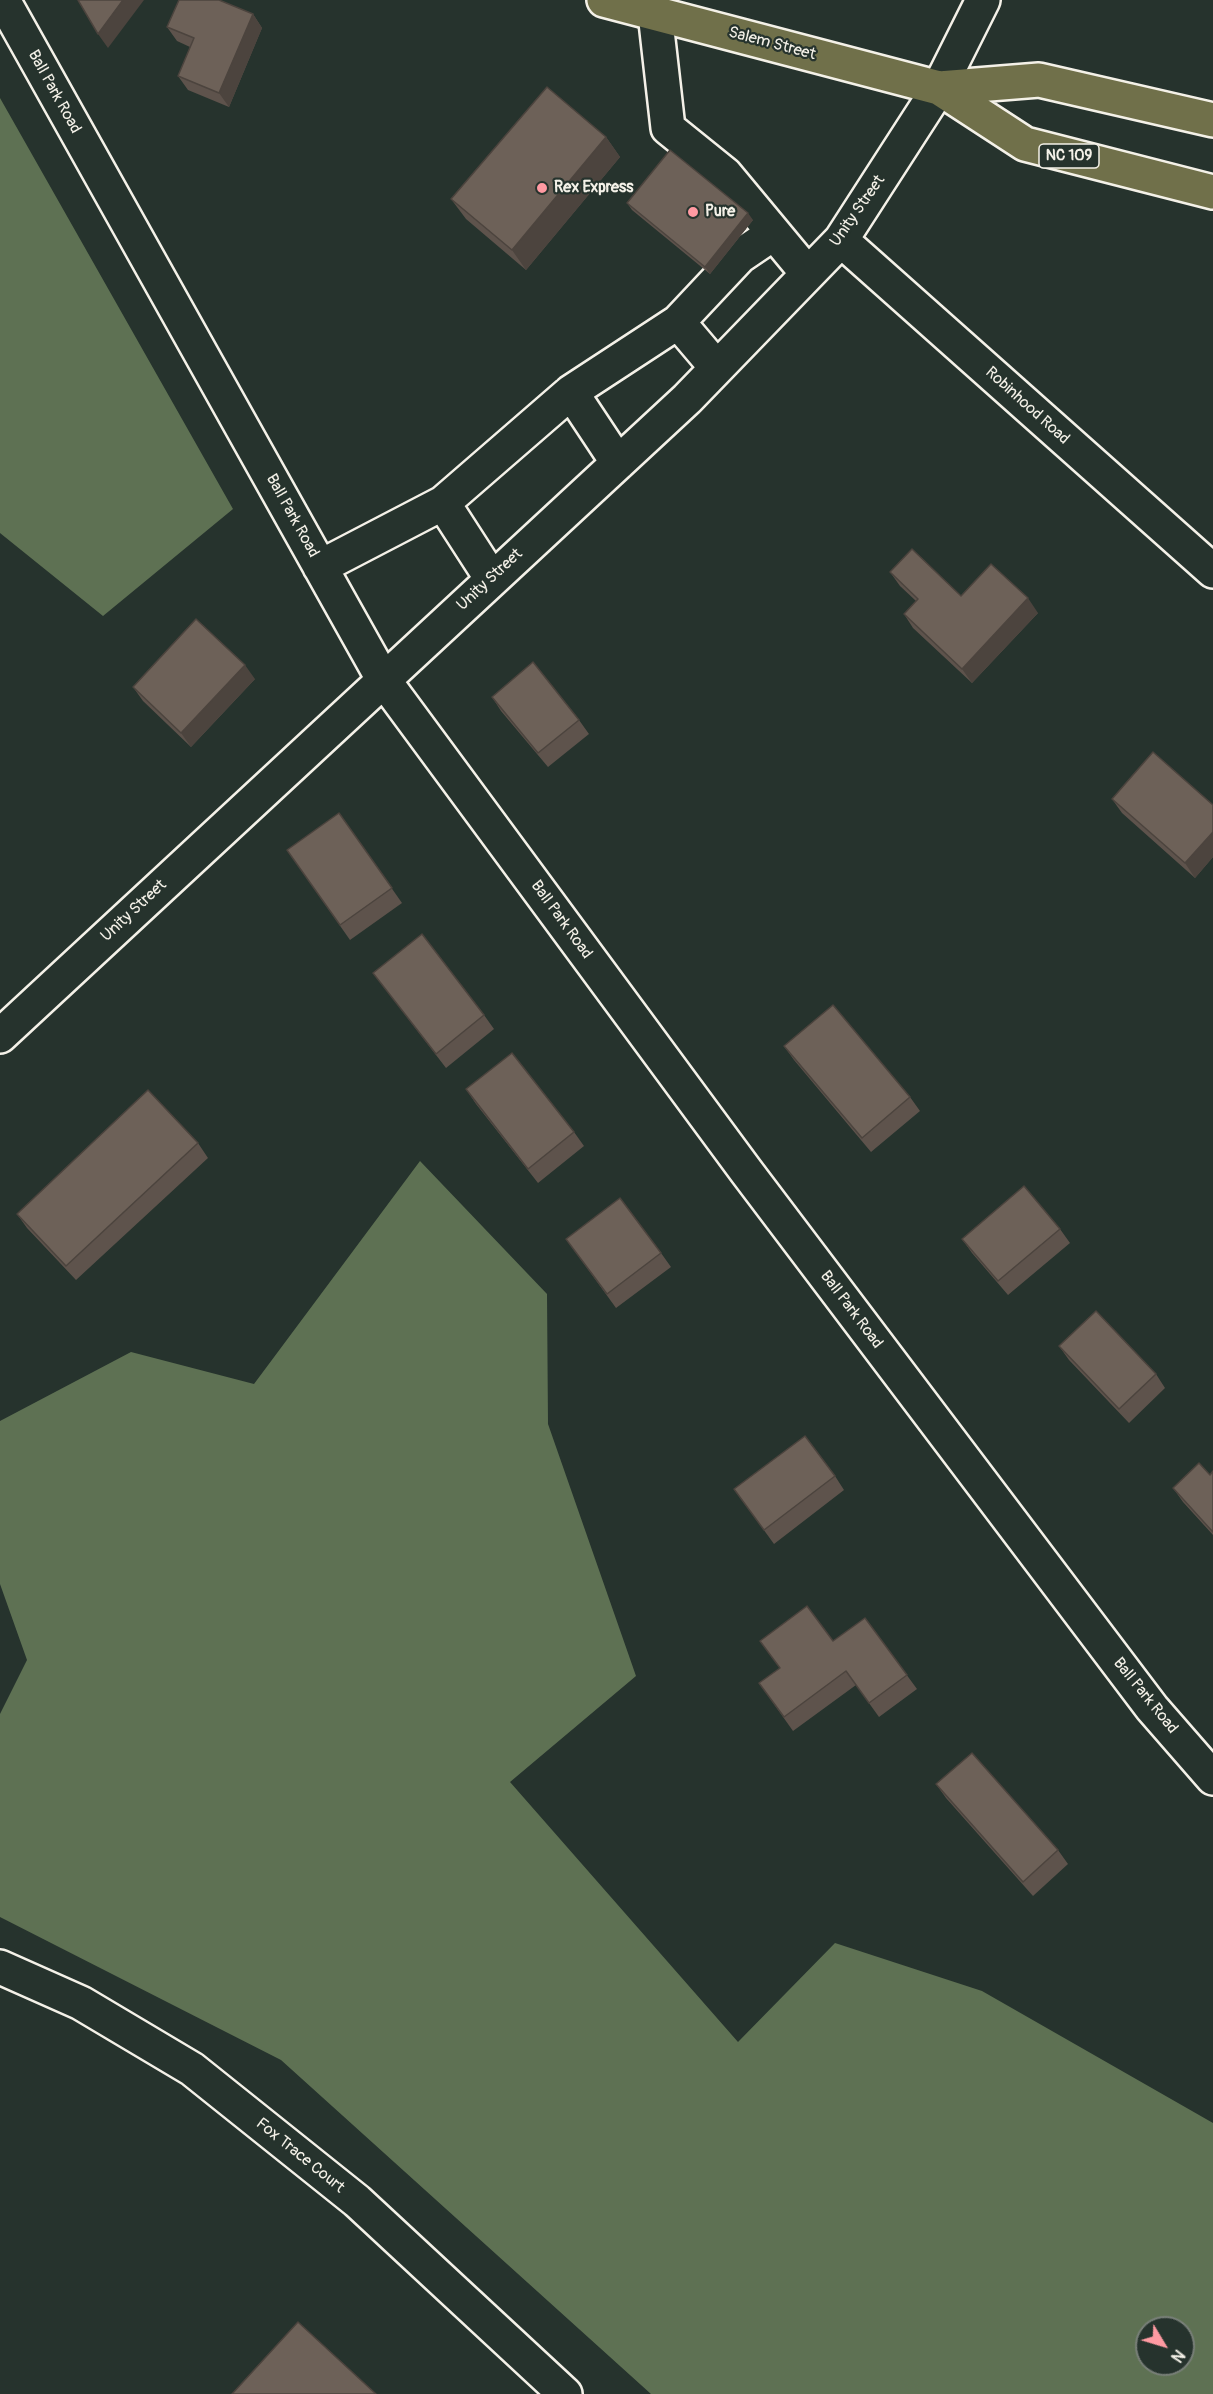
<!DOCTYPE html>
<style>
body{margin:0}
#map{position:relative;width:1213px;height:2394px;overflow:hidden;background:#26332d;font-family:Pangolin,sans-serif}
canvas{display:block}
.north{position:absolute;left:1135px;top:2316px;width:60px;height:60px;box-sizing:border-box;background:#26332d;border:2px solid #787f78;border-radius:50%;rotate:128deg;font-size:16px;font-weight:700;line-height:24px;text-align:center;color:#f4f1e8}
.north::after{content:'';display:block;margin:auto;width:21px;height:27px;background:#ff9aa2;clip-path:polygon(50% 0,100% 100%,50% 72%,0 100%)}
</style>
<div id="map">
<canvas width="1213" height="2394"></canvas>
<div class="north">N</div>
</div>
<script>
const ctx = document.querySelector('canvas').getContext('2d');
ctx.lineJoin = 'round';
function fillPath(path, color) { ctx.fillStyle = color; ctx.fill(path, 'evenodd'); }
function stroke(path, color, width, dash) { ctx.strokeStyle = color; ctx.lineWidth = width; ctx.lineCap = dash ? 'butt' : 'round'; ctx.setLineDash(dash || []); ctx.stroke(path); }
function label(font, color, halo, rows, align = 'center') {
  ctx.font = font + ' Pangolin,sans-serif'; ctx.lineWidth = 4.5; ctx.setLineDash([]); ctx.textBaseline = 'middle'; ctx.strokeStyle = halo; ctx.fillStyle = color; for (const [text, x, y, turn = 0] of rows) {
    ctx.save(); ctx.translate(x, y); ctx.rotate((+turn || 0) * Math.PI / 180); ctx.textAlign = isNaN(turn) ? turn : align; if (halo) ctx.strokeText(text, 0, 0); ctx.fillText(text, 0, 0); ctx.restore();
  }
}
fillPath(new Path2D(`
 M0,98L233,509L103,616L0,533Z
 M420,1161L547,1294L548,1424L636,1676L510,1782L738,2042L835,1943L982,1991L1213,2123V2394H651L281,2060L0,1917V1714L27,1660L0,1584V1421L131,1352L254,1384ZM1147,2328H1183V2364H1147Z`), '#5e7153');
const minor = new Path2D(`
 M3,0L383,679L746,1171L1152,1708L1213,1778
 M655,13L668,128L725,174L808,274
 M841,240L1213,571
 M678,322L717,368
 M571,392L618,463
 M443,503L492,579
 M320,567L443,503L571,392L678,322L740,256L774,233
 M0,1036L687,399L841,240L939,88L983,0
 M0,1967L81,2003L192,2069L357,2201L565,2394`);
const major = new Path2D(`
 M604,0L939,88L1025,144L1213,192
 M939,88L1039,80L1213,120`);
stroke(minor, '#f4f1e8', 38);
stroke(major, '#f4f1e8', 38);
stroke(minor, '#26332d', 33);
stroke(major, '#70704a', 33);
fillPath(new Path2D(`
 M253,14L262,28L229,107L188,90L178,76L190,47L177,41L167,27Z
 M606,137L620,157L526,270L466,219L451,199Z
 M627,203L753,220L710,274L632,210Z
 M890,572L961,596L1038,613L972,683L913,628L904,614L916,601L900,586Z
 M255,679L191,747L143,701L133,687Z
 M492,697L579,720L589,734L548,767L501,711Z
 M1112,799L1213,805V857L1195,878L1122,813Z
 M339,813L402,903L350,940L287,850Z
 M373,973L484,1015L494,1029L446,1068Z
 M784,1046L910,1097L920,1111L871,1152L794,1060Z
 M466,1089L574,1132L584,1146L538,1183L476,1104Z
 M198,1143L208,1158L76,1280L27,1228L17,1214Z
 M1060,1229L1070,1243L1008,1295L972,1253L962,1239Z
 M566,1239L661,1253L671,1267L616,1308Z
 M1059,1346L1156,1374L1165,1388L1129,1423L1069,1360Z
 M1213,1471V1535L1183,1502L1173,1488L1210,1475Z
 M835,1476L844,1490L774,1544L734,1489Z
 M865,1618L917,1689L879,1717L856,1685L793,1731L759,1683L833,1641Z
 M936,1784L1058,1850L1068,1864L1033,1896L946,1798Z`), '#5e534c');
fillPath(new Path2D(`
 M123,0H144L108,48L98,34Z
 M253,14L262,28L229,107L219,93Z
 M606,137L620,157L526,270L512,250Z
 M748,213L753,220L710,274L705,267Z
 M1028,598L1038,613L972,683L962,669Z
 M245,665L255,679L191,747L181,733Z
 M1213,832V857L1195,878L1185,863Z`), '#4c443e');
const building = new Path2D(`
 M78,0H123L98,34Z
 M179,0H219L253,14L219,93L178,76L194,38L167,27Z
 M547,87L606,137L512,250L451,199Z
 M670,150L748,213L705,267L627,203Z
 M912,549L961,596L991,564L1028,598L962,669L904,614L918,599L890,572Z
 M196,619L245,665L181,733L133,687Z
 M533,662L579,720L538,753L492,697Z
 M1153,752L1213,805V832L1185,863L1112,799Z
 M339,813L392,888L340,925L287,850Z
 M422,934L484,1015L436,1054L373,973Z
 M833,1005L910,1097L862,1138L784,1046Z
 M512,1053L574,1132L528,1169L466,1089Z
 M148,1090L198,1143L66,1266L17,1214Z
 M1024,1186L1060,1229L998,1281L962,1239Z
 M620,1198L661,1253L607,1294L566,1239Z
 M1096,1311L1156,1374L1119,1409L1059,1346Z
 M805,1436L835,1476L764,1530L734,1489Z
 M1199,1463L1210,1475L1213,1471V1532L1173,1488Z
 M807,1606L833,1641L865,1618L907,1675L869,1703L846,1671L784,1717L759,1683L780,1668L760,1641Z
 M972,1753L1058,1850L1023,1882L936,1784Z
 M298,2322L376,2394H232Z`);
fillPath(building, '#6d6158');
stroke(building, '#4c443e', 1.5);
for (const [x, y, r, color] of [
 [542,188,6,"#ff9aa2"],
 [693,212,6,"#ff9aa2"]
]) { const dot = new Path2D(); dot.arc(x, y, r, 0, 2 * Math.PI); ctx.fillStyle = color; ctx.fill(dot); stroke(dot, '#26332d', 2); }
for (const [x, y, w] of [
 [1069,156,60]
]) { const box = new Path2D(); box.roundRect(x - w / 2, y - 12, w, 24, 4.5); ctx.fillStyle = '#26332d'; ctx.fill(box); stroke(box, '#f4f1e8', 1.5); }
label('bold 15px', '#f4f1e8', null, [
 ["NC 109",1069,156]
]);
label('16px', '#f4f1e8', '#26332d', [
 ["Salem Street",772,44,15],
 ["Ball Park Road",54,92,61],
 ["Unity Street",858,211,-55],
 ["Robinhood Road",1027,406,42],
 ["Ball Park Road",292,516,61],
 ["Unity Street",490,580,-43],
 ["Unity Street",134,911,-43],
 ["Ball Park Road",561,920,54],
 ["Ball Park Road",851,1310,53],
 ["Ball Park Road",1145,1696,51],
 ["Fox Trace Court",300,2156,39]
]);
label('bold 16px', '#f4f1e8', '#26332d', [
 ["Rex Express",554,188],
 ["Pure",705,212]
], 'left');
</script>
